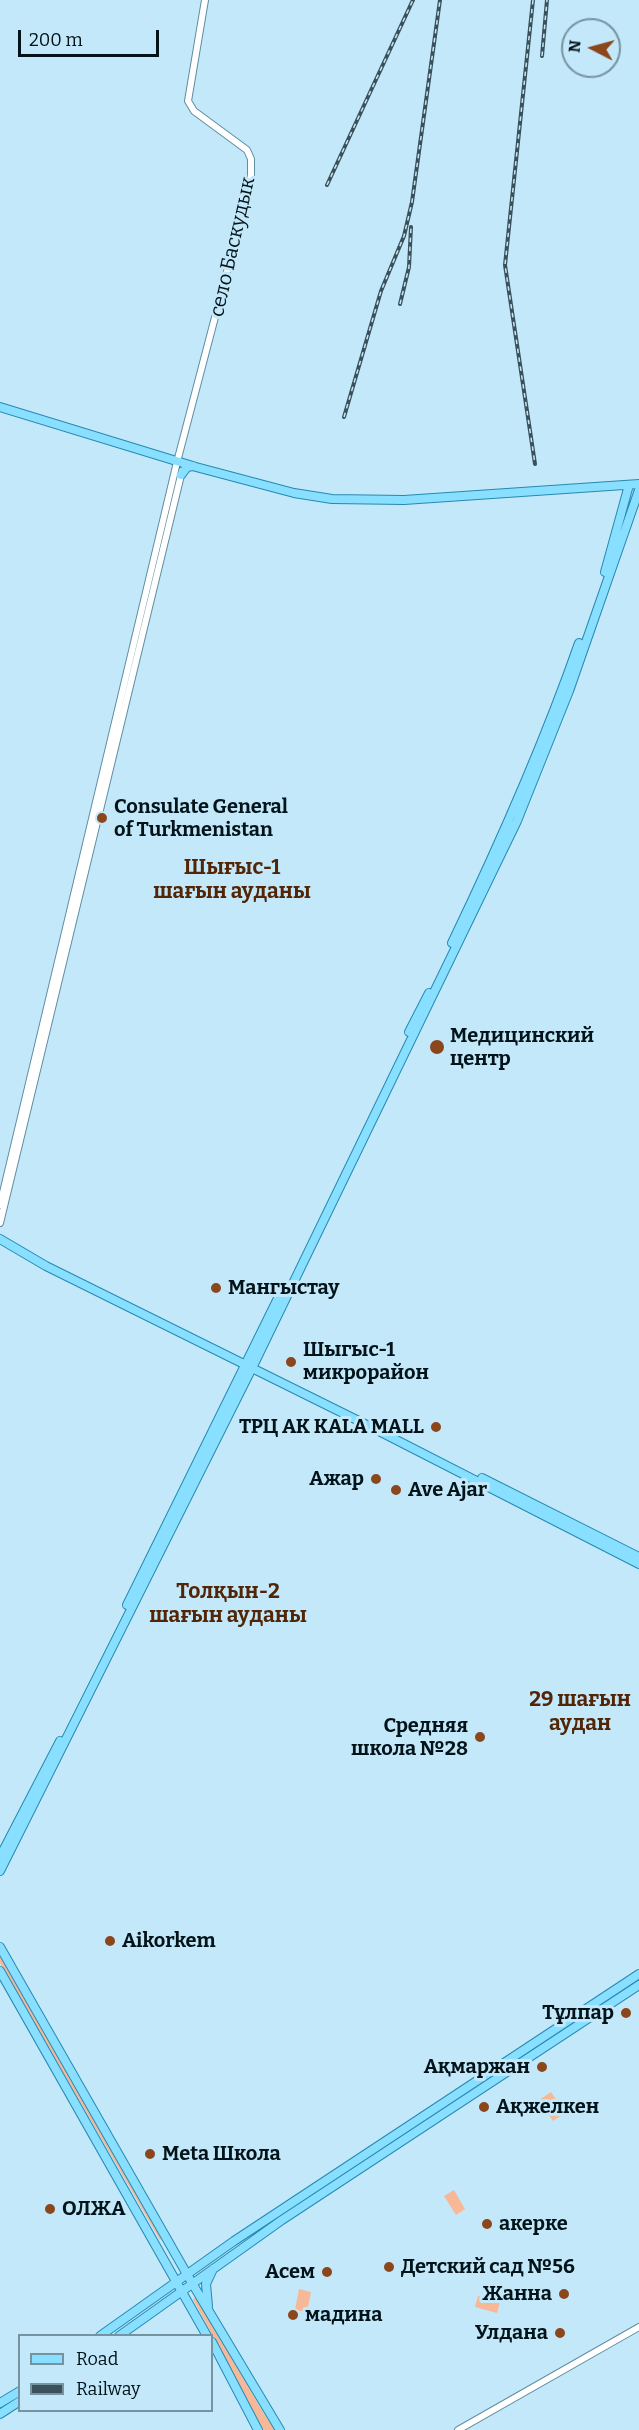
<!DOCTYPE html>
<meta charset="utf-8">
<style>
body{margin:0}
#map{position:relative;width:639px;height:2430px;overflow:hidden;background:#c3e8f9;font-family:Bitter,serif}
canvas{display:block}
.legend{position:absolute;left:18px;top:2334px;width:195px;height:78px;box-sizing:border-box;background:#c3e8f9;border:2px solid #7693a0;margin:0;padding:8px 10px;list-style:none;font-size:18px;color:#03131a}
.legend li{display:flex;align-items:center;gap:12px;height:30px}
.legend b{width:30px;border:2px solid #7693a0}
.north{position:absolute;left:561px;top:18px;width:60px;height:60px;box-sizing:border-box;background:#c3e8f9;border:2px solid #7693a0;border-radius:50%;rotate:276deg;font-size:16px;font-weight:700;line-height:24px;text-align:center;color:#03131a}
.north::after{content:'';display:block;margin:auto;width:21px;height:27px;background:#8b461c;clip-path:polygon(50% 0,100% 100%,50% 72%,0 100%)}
.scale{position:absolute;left:18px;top:30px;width:141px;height:27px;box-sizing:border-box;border:3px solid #03131a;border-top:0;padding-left:8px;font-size:18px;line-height:21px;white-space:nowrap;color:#03131a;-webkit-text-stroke:4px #c3e8f9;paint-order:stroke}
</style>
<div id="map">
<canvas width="639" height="2430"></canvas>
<ul class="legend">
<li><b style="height:8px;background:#89dfff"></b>Road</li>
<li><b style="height:8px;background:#3a505a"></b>Railway</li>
</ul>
<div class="north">N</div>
<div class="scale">200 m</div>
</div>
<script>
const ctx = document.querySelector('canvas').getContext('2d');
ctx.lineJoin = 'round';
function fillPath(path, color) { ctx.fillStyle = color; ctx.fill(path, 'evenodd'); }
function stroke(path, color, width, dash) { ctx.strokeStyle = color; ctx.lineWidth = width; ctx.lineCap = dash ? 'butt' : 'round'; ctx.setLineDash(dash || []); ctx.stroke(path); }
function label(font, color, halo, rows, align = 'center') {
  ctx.font = font + ' Bitter,serif'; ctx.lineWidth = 6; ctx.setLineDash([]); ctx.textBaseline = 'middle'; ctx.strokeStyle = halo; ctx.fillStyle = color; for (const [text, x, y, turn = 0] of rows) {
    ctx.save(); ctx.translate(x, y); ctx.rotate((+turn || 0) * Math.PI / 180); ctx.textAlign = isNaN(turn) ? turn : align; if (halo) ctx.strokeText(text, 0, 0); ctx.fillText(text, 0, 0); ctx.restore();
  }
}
fillPath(new Path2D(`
 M0,1954L162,2237L160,2240L0,1963Z
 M551,2092L565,2113L553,2121L539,2100Z
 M454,2190L465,2209L456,2215L444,2196Z
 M299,2289L311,2292L307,2312L295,2310Z
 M478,2296L500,2302L497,2313L475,2307Z
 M196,2297L264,2414L275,2430H263L193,2299Z`), '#f7b897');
const minor = new Path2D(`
 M0,1205L177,462L251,180V159L247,150L194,111L188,101L205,0
 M0,1223L182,471
 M458,2430L639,2327`);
const major = new Path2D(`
 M0,407L196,467L294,493L332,499L404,500L639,484
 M181,475L187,467L193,466
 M605,572L629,485
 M452,943C499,845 543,746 579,643
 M409,1032L429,993
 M0,1239L46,1266L369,1426L639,1564
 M482,1478L639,1557
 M127,1605L284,1286
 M0,1857L60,1741
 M0,1871L254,1364L517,821L569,691L639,490
 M0,1947L192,2283L280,2430
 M0,1971L207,2336
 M208,2306L206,2284L213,2269
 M100,2336L234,2241L639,1974
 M119,2336L282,2220L639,1985
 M212,2342L258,2430
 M0,2403L20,2391
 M0,2414L20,2401`);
stroke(minor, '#618da1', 8);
stroke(major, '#2789af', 10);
stroke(minor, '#fff', 6);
stroke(major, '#89dfff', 8);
const rail = new Path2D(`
 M533,0L505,265L535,464
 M542,56L547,0
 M327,185L413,0
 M400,304L409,267L411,227
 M344,417L381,291L404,236L412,202L440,0`);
stroke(rail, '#3a505a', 4);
stroke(rail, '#c3e8f9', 1.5, [4.5]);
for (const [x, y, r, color] of [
 [102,818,6,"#8b461c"],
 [437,1047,8,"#8b461c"],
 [216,1288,6,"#8b461c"],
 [291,1362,6,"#8b461c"],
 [436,1427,6,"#8b461c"],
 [376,1479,6,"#8b461c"],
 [396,1490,6,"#8b461c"],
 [480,1737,6,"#8b461c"],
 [110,1941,6,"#8b461c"],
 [626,2013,6,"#8b461c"],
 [542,2067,6,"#8b461c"],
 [484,2107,6,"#8b461c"],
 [150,2154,6,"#8b461c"],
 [50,2209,6,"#8b461c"],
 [487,2224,6,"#8b461c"],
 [389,2267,6,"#8b461c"],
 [327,2272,6,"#8b461c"],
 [564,2294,6,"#8b461c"],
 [293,2315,6,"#8b461c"],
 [560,2333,6,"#8b461c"]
]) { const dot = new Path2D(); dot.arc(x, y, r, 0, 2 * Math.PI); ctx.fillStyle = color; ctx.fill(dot); stroke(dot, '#c3e8f9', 2); }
label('20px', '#03131a', '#c3e8f9', [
 ["село Баскудык",233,247,-77]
]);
label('bold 20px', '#03131a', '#c3e8f9', [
 ["Consulate General",114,807],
 ["of Turkmenistan",114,830],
 ["Медицинский",450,1036],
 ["центр",450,1059],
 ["Мангыстау",228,1288],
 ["Шыгыс-1",303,1350],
 ["микрорайон",303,1373],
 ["ТРЦ AK KALA MALL",424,1427,"right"],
 ["Ажар",364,1479,"right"],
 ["Ave Ajar",408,1490],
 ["Средняя",468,1726,"right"],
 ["школа №28",468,1749,"right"],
 ["Aikorkem",122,1941],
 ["Тұлпар",614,2013,"right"],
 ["Ақмаржан",530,2067,"right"],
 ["Ақжелкен",496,2107],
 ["Meta Школа",162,2154],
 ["ОЛЖА",62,2209],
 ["акерке",499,2224],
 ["Детский сад №56",401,2267],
 ["Асем",315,2272,"right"],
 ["Жанна",552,2294,"right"],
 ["мадина",305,2315],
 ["Улдана",548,2333,"right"]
], 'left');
label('bold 21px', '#532507', '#c3e8f9', [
 ["Шығыс-1",232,868],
 ["шағын ауданы",232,892],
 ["Толқын-2",228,1592],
 ["шағын ауданы",228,1616],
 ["29 шағын",580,1700],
 ["аудан",580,1724]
]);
</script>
